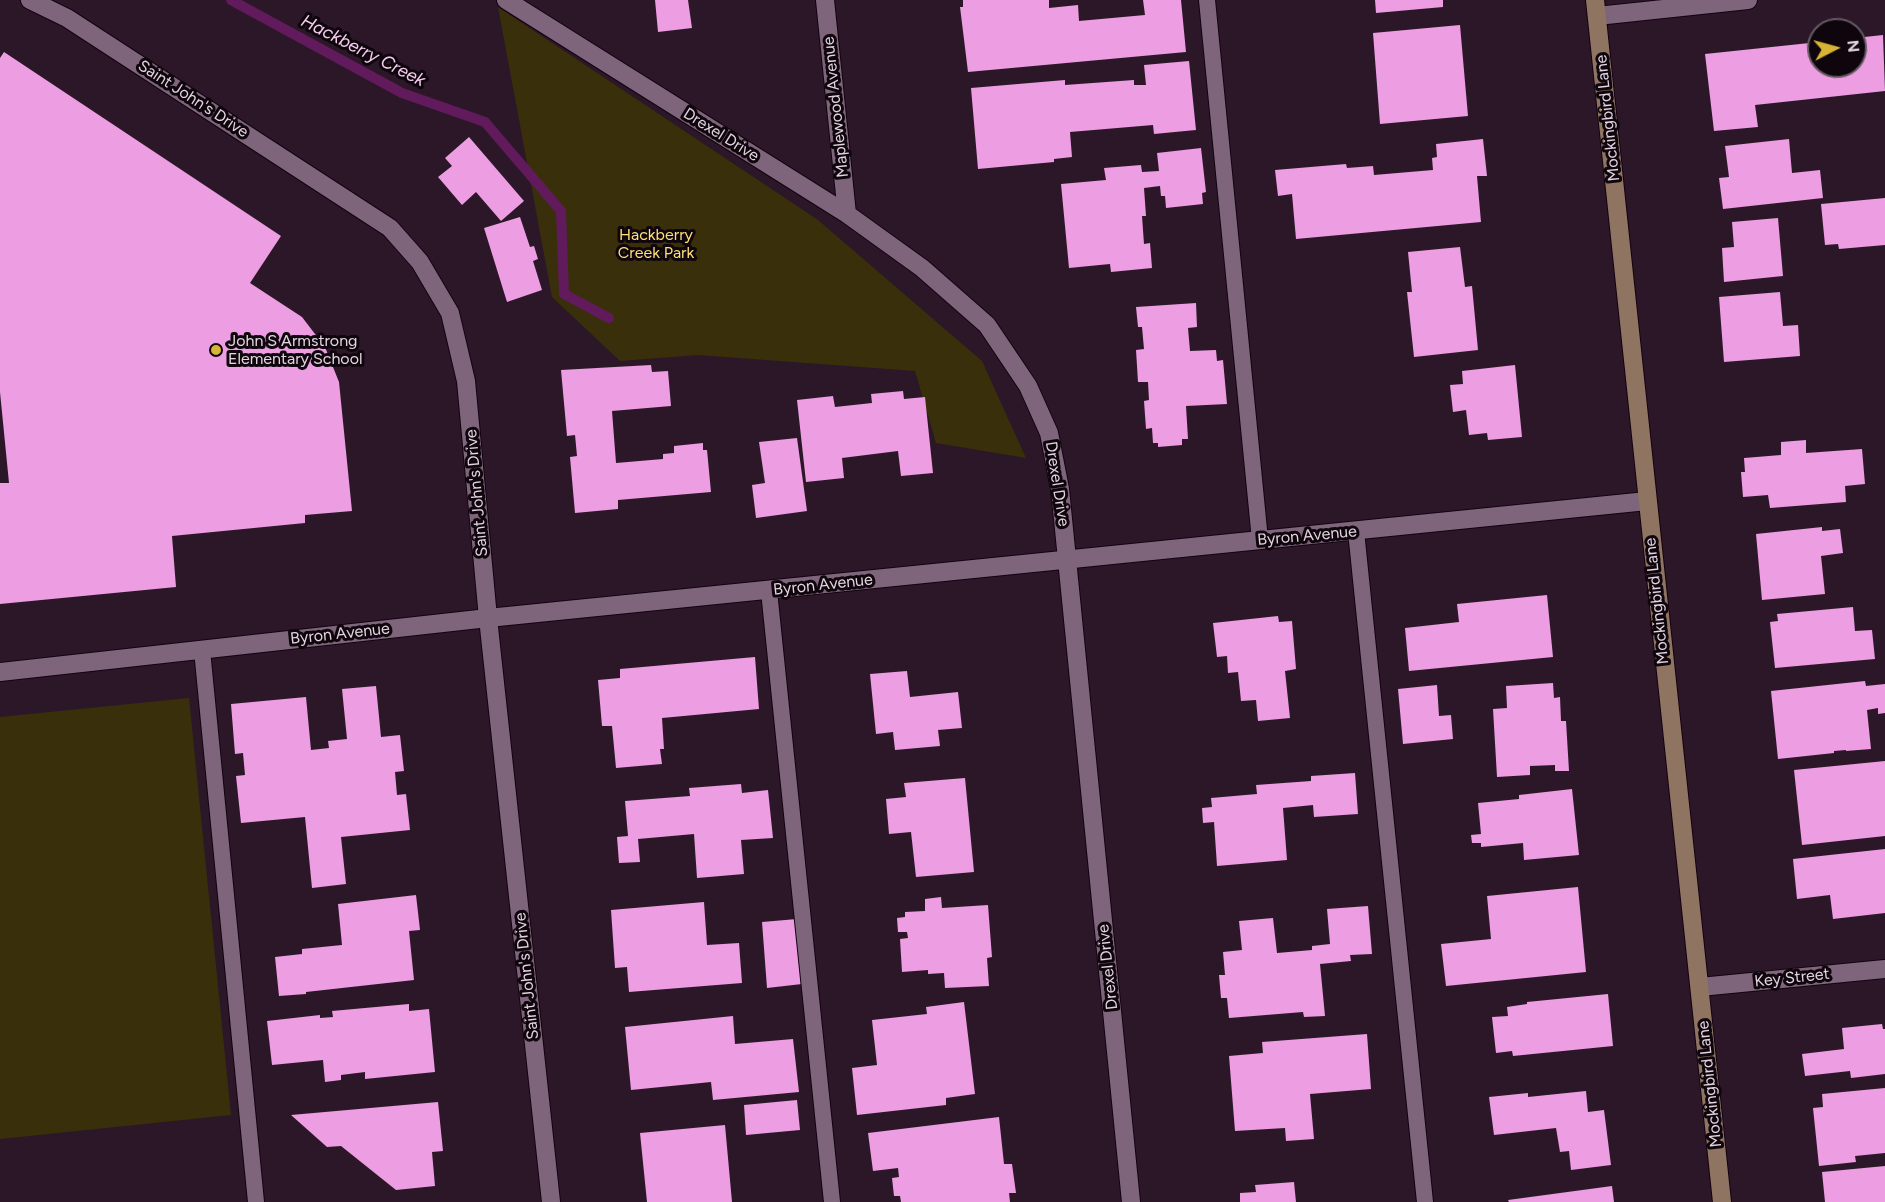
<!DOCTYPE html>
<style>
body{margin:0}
#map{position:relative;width:1885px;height:1202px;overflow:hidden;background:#2c1729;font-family:Figtree,sans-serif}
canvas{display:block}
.north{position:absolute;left:1807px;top:18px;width:60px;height:60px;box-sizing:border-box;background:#0f060d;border:2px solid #645861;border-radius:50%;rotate:84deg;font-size:16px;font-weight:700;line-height:24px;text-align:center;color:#e3d4e0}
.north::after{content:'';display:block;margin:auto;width:21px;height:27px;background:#d7b434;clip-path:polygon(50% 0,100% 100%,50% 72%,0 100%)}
</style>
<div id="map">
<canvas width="1885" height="1202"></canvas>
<div class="north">N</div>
</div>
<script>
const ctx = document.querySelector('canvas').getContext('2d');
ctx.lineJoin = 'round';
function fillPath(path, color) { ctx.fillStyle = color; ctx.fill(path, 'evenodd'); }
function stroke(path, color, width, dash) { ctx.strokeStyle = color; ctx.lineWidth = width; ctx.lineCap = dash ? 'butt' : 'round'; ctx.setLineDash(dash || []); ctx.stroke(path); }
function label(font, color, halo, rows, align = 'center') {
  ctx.font = font + ' Figtree,sans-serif'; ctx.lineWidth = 6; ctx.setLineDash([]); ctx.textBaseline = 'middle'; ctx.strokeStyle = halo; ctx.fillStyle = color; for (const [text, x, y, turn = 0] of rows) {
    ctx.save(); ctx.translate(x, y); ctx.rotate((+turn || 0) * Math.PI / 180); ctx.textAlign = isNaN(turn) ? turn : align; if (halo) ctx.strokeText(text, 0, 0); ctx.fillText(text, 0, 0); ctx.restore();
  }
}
fillPath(new Path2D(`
 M498,7L818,220L982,361L1026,458L936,443L915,371L698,355L620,361L552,297Z
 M189,698L231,1115L0,1139V717Z`), '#392f0b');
stroke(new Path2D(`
 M231,0L402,93L485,122L561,211L564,294L609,318`), '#611a5b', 10);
fillPath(new Path2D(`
 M655,0H688L692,28L658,32Z
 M963,0H1049V8L1078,5L1079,21L1145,15L1143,0H1181L1186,52L968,72L960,7H963Z
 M1375,0H1443V7L1376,13Z
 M1460,25L1468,116L1380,124L1373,33Z
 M1883,35L1885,91L1755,105L1758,127L1714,131L1705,54L1819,42V66H1855V38Z
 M4,52L281,236L250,283L302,317L325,347L339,382L352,511L305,515V523L172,536L176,587L0,604V483H9L0,392V58Z
 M1189,61L1196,130L1154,134L1153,125L1070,132L1072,157L1054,159V162L978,169L971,88L1065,80V85L1134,80V85H1146L1144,65Z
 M469,137L524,201L501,221L476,192L462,205L438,177L452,166L445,158Z
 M1483,139L1487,176H1477L1481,222L1296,239L1292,194L1278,196L1275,170L1346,164L1347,168L1373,166L1374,175L1433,170L1432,158L1437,157L1436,144Z
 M1789,139L1792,173L1820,170L1823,198L1723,209L1719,178L1729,177L1725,146Z
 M1201,148L1206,192L1202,193L1203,204L1166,208L1165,196H1161L1160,186L1144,188L1146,216H1142L1144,244L1150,243L1152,268L1111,272L1110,264L1069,268L1061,184L1106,180L1104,168L1141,165L1142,172L1159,171L1157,153Z
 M1885,198V245L1839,249L1838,244L1825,245L1821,204Z
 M520,217L530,247L534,246L538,259L533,261L542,290L507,302L484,228Z
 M1778,218L1783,276L1724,282L1722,248L1734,247L1732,222Z
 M1460,247L1465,287L1472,286L1478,350L1414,357L1407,292H1412L1408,252Z
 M1780,292L1783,326L1798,325L1800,356L1724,362L1719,297Z
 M1196,303L1197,327L1188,328L1190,351L1216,350L1217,361L1223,360L1227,404L1186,406L1188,439H1182V445L1158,447V443H1153L1152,428L1146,429L1144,401L1149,400L1148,382H1138L1136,350L1144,349L1142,327H1138L1136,307Z
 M651,365L652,372L668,371L671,406L612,411L616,463L663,459V454L674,453V446L703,443V450H707L711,492L618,500V509L575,513L570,457L577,456L575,435L567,436L561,370Z
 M1515,365L1522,437L1488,440L1487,433L1469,435L1466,410L1453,412L1450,385L1463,384L1462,371Z
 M903,391L904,399L925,397L933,473L901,476L898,451L842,458L844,478L806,482L797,400L833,396L835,407L872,403L871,394Z
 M797,438L807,511L756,518L752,485L765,483L759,442Z
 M1806,440V453L1862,449L1865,484L1845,486L1846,502L1770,508L1768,495L1743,497L1741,472H1745L1744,458L1781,455V442Z
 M1822,527V531L1840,529L1843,553L1821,556L1825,594L1762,600L1756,534Z
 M1547,595L1553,657L1409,671L1405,628L1459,622L1457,604Z
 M1853,607L1855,631L1872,630L1875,659L1775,668L1770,622L1778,621L1777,614Z
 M1278,616L1279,622L1292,621L1296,669L1285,671L1290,718L1258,721L1256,700L1241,701L1238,672L1228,673L1227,656L1217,657L1213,623Z
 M755,657L759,709L662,718L664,749H660L662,764L616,768L612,726H602L598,680L620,678V669Z
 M907,671L910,697L958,692L962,728L938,730L940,746L895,750L893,732L876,734L870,674Z
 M1865,681L1866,686L1885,684V713L1878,714V708L1867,710L1871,749L1846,751V750L1834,751V753L1778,759L1771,691Z
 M1553,683L1554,698L1560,697L1561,721H1566L1569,771H1555V765L1530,766V775L1497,777L1493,709L1507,708L1506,686Z
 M1437,685L1439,716L1451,715L1453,739L1403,744L1398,689Z
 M376,686L381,737L400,735L404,771L395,772L397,795L406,794L410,830L341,837L346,884L312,888L305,817L241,823L236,776L245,775L243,753L235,754L231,704L306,697L311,750L329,748L328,741L347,739L342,689Z
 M1885,761V836L1802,845L1794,770Z
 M1355,773L1358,814L1314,817L1313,805L1283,808L1287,860L1217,866L1214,822L1203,823L1202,808L1212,807L1211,798L1257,794L1256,785L1311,781V776Z
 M965,778L974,872L916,877L911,832L889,834L886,799L906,797L904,783Z
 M741,784L742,793L768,790L773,838L741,840L744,874L697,878L694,834L638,839L640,862L619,863L617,837L628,836L625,801L690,796L689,788Z
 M1572,789L1579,855L1524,860L1523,843L1481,847V843H1472L1471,835L1481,834L1478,803L1519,799V795Z
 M1885,849V913L1833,919L1830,895L1797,899L1793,859Z
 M1578,887L1586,972L1446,986L1441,944L1491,939L1487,896Z
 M416,895L420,930L409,931L414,980L306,992V994L279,996L275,957L302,954V949L342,945L338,904Z
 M941,897L942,908L988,905L992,957L987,958L989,986L945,988L944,973L928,974V970L902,972L900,939L908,938L907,932H898L897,918L905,917V912L925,911V899Z
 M704,902L707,945L739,943L742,983L629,992L627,967L615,968L611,910Z
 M1368,906L1372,954L1350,955L1351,961L1320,964L1325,1016L1304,1017L1303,1012L1229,1018L1227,998H1221L1219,975H1225L1223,952L1242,950L1239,921L1273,918L1277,953L1312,950V946L1330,944L1327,909Z
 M797,919L802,984L767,988L762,922Z
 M1608,994L1613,1046L1513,1056L1512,1051L1496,1053L1492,1017L1508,1016L1507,1007L1527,1004V1002Z
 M964,1002L975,1094L946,1098V1105L857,1115L852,1068L877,1065L872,1020L927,1014L926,1007Z
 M409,1004V1011L429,1009L435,1072L365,1079V1072L341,1075V1080L325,1082L323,1060L272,1065L267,1021L320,1015V1018L333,1017L332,1011Z
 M733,1016L735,1044L793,1039L799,1092L713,1100L711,1082L631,1090L625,1027Z
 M1882,1024L1883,1029H1885V1074L1851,1078L1850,1071L1805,1076L1802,1054L1844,1049L1842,1028Z
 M1367,1034L1371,1089L1310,1094L1314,1139L1286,1141L1285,1128L1235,1131L1229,1056L1263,1053L1262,1042Z
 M1885,1088V1153L1855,1156L1856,1162L1819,1166L1813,1108L1823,1107L1822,1094Z
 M1586,1091L1588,1112L1604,1110L1611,1165L1571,1170L1569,1151L1560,1152L1556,1128L1494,1135L1489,1097L1528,1093V1097Z
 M797,1100L800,1130L746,1135L744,1105Z
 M438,1102L443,1151L432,1152L435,1186L396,1190L341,1146L327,1147L291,1115Z
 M999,1117L1004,1164H1012L1016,1193H1009L1010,1202H901L900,1196H894L892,1178L899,1177L898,1168L873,1171L868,1133Z
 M725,1125L732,1202H647L640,1133Z
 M1885,1166V1202H1825L1822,1172Z
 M1294,1182L1296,1202H1240V1193L1256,1192L1255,1185Z
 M1612,1186L1614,1202H1509L1508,1200Z`), '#ed9de1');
const lane = new Path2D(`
 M1207,0L1260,540
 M1356,531L1425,1202
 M769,591L832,1202
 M202,650L256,1202`);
const street = new Path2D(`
 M30,0L67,18L390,228L420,262L450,313L466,381L488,618L551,1202
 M506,0L847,214L922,268L987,325L1028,386L1049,433L1060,489L1131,1202
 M825,0L847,214
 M1597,16L1748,0
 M0,672L488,618L1647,501
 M1700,987L1885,969`);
const secondary = new Path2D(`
 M1595,0L1722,1202`);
stroke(lane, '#130311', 18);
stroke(street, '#130311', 20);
stroke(secondary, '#130311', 20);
stroke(lane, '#7f657b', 16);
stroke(street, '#7f657b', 18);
stroke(secondary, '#8f7461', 18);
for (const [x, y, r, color] of [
 [216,350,6,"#d7b434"]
]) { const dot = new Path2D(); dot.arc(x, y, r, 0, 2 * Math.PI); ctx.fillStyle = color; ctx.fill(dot); stroke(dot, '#0f060d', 2); }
label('16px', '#e3d4e0', '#0f060d', [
 ["Saint John's Drive",193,99,33],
 ["Maplewood Avenue",836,107,-96],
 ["Mockingbird Lane",1608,118,-96],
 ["Drexel Drive",721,135,32],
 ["Drexel Drive",1057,484,81],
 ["Saint John's Drive",477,493,-95],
 ["Byron Avenue",1307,536,-5],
 ["Byron Avenue",823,585,-6],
 ["Mockingbird Lane",1657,601,-96],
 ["Byron Avenue",340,634,-6],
 ["Drexel Drive",1108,967,-96],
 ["Saint John's Drive",527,976,-96],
 ["Key Street",1792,978,-6],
 ["Mockingbird Lane",1710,1084,-96]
]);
label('16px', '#fedf78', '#0f060d', [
 ["Hackberry",656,235],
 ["Creek Park",656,253]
]);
label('16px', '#e3d4e0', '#0f060d', [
 ["John S Armstrong",228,341],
 ["Elementary School",228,359]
], 'left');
label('italic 18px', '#f5ccee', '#0f060d', [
 ["Hackberry Creek",363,51,27]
]);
</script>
